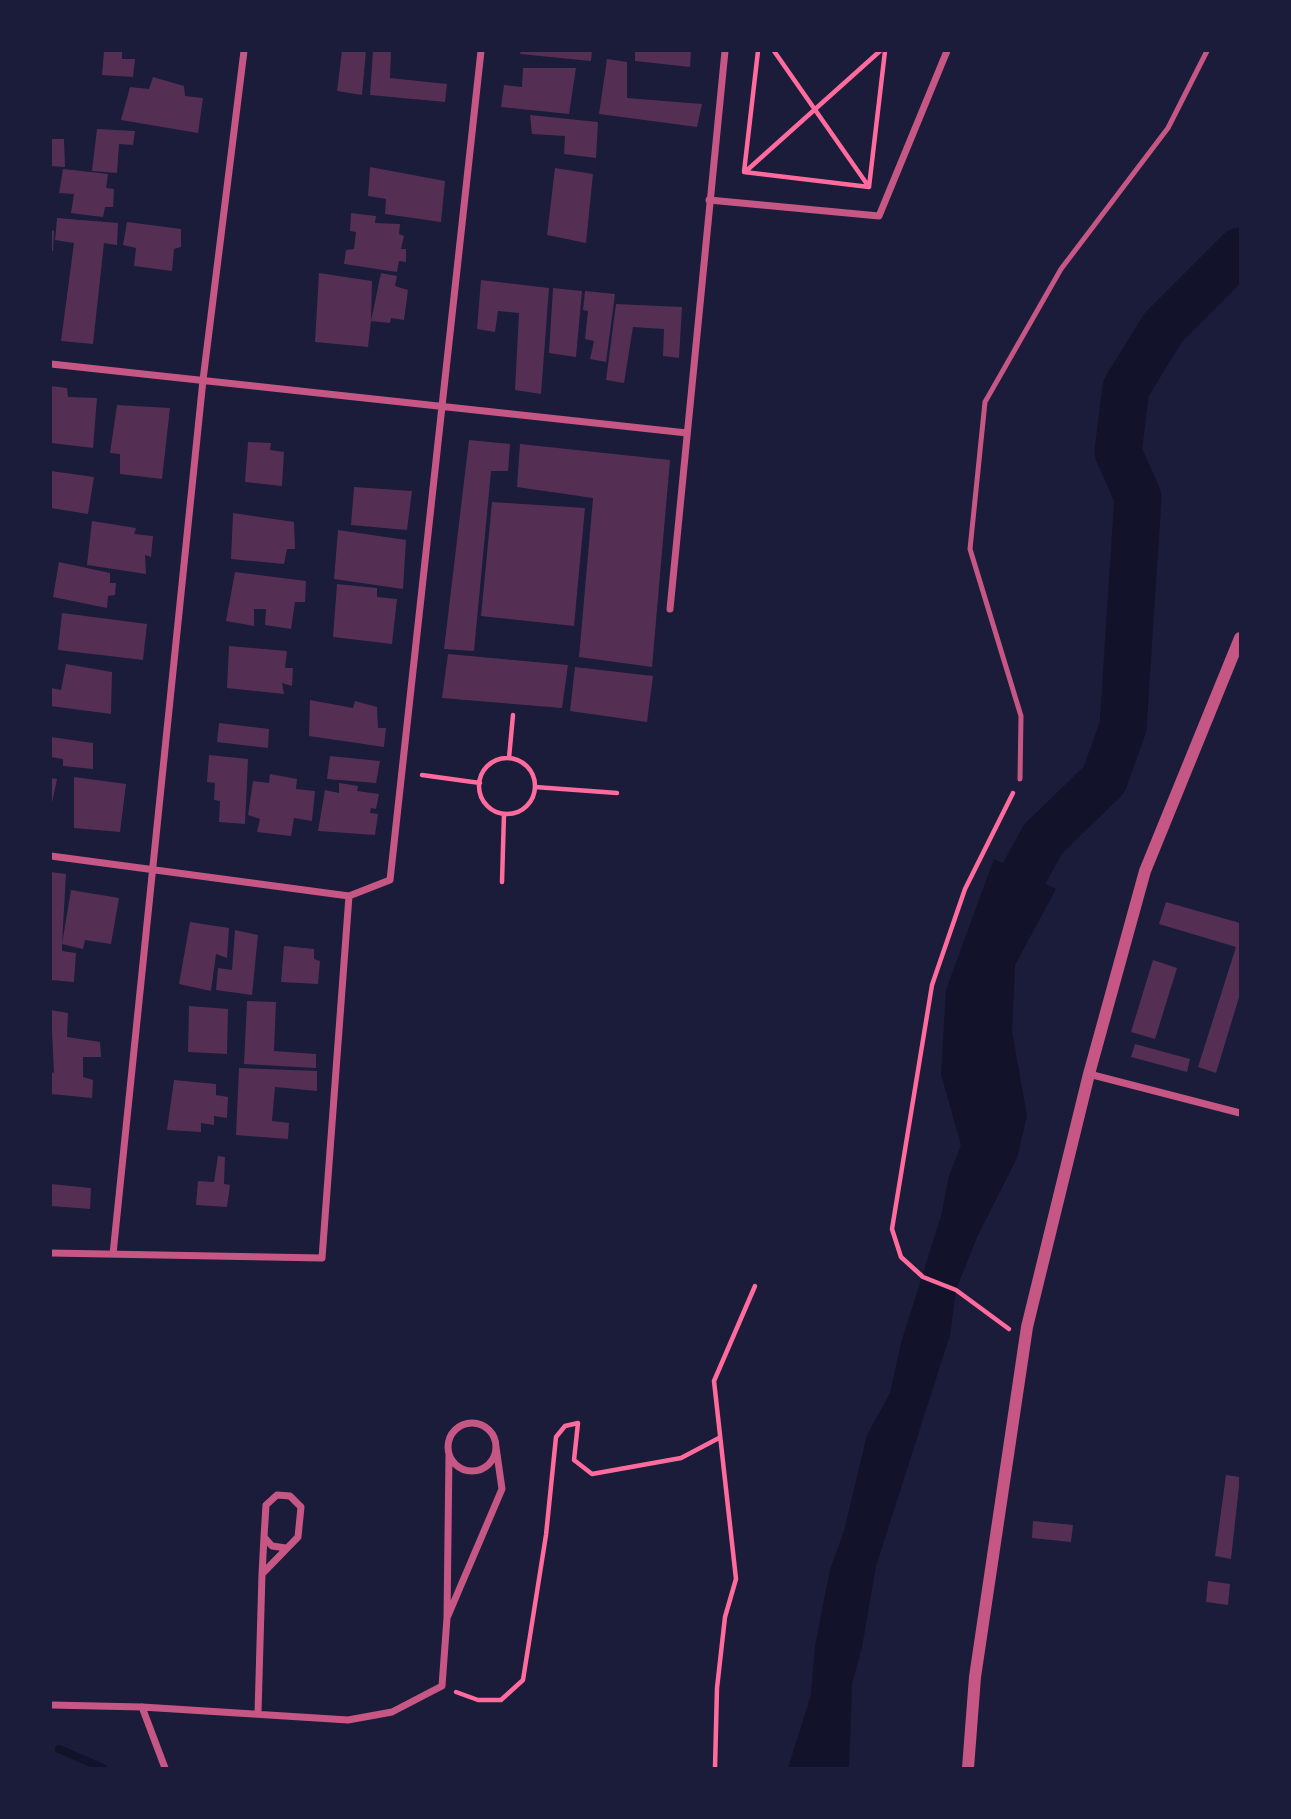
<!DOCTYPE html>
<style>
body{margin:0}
#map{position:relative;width:1291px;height:1819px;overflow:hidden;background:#1b1b3a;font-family:"PT Sans Narrow",sans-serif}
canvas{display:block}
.frame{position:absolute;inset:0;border:52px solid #1b1b3a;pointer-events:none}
</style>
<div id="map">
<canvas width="1291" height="1819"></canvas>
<div class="frame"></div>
</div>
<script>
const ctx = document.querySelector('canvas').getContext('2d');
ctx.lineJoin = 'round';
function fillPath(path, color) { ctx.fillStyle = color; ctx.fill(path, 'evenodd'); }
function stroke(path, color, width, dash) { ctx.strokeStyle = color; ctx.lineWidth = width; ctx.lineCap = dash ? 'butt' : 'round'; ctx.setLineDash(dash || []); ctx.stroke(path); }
fillPath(new Path2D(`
 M994,859L1056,889L1015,965L1012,1031L1027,1116L1017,1158L977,1237L956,1290L950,1335L876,1566L862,1647L852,1684L849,1768H788L811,1695L815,1646L830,1570L844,1531L867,1435L890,1393L901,1343L941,1216L949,1176L961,1145L941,1074L946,990Z`), '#12122b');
stroke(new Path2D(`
 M59,1749L103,1768`), '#12122b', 8);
stroke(new Path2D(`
 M1001,931L1013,894L1043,839L1104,780L1123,727L1138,497L1118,452L1126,388L1163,328L1240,251`), '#12122b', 47);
fillPath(new Path2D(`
 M104,51H122V59H135L133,77L102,75Z
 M342,51H366L362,95L337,91Z
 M373,51H391L390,78L447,84L445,102L370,95Z
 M521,51H592L591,61L520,54Z
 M635,51H691L690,67L635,61Z
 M607,59L627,62V98L702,104L697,127L599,114Z
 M523,68H576L569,114L501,107L504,85L522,87Z
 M153,77L184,86L185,96L203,98L198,133L121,120L130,87L149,89Z
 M530,115L598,122L596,158L564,154L565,136L532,134Z
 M97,129L135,131L133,145L119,144L117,173L92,171Z
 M51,139H64L65,167L51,166Z
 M370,167L445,181L441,222L385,214L386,199L368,196Z
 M555,168L593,174L586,243L547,235Z
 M63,169L108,174L106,188L114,189L113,207H105L103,217L71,213L74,194L59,193Z
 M351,213L376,216L375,223L400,224L399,234L404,236L401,249H406V262L399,261L397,272L344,264L346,250L354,249L356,232L350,231Z
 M57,218L118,223L117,245L104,243L93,344L61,341L74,243L55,240Z
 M127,222L181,229V247L174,249L172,271L134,266L136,248L123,245Z
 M51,230L54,231L53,251H51Z
 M319,273L372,281L371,321L381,273L397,276L395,286L408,290L404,320L391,318L390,323L371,321L368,347L315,342Z
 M481,280L549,288L541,394L515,390L519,313L498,311L495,332L477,329Z
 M553,288L582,291L576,357L549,353Z
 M585,291L615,294L606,362L590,359L594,341L585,339L588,311L583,310Z
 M616,304L682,307L679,358L663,356L664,329L633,327L624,383L606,380Z
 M51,386L67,388L68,397L97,398L93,448L51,443Z
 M117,405L170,408L162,479L120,474V454L110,453Z
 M469,440L510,444L508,471H491L474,651L444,649Z
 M248,442L271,443L270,450L284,452L282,486L245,482Z
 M520,444L670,460L652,667L579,657L593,498L517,487Z
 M51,471L94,477L88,514L51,508Z
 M354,487L412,491L407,530L351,525Z
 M492,502L585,508L574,626L481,616Z
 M233,513L294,522L295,549H287L284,564L231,559Z
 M92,521L136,528L134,534L153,536L151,557L145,555L146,574L87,565Z
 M338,530L406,540L403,589L334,579Z
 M59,562L110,573V583H116L115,595L108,596L107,608L53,597Z
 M235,572L306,581L305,602H295L291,629L265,625L266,609H254V626L226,621Z
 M337,584L377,588V597L397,599L392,644L333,637Z
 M62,613L147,624L143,660L58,650Z
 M229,646L287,651L285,668H293L292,686L282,683L284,694L227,688Z
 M448,654L568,665L562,708L442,698Z
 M66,664L112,672L111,714L51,706V688L61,690Z
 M575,667L653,676L647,722L570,711Z
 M310,700L353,708L355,701L377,707L378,728H386L384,747L309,736Z
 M219,723L269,729L268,748L217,742Z
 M51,737L93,743V769L63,766V759L51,757Z
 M209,755L248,759L245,824L219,822L220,801L214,800L215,783L207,782Z
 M330,756L380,761L376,783L327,779Z
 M270,774L297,779L296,789L315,791L312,821L294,818L291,836L257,832L260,819L248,815L253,781L269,783Z
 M74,777L126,784L120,832L74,828Z
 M51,778L57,779L52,803H51Z
 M339,783L358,786L357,791L379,794L376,809L371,808L370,813L378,814L375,835L318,831L325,790L339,793Z
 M51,872L66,874L62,944L71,890L119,898L111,944L85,940L83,949L62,944V951L76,953L74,982L51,980Z
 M1166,902L1240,923V994L1216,1073L1198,1067L1236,947L1159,924Z
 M190,922L229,928L227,958L216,954L211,991L179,984Z
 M235,930L258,935L252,995L216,990L218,968L232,970Z
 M284,946L314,949V959L320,961L318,984L281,982Z
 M1153,960L1177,968L1155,1039L1131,1032Z
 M247,1001L276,1002L274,1051L316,1054V1068L244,1064Z
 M189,1006L228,1009L227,1054L188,1052Z
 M51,1010L68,1013L67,1037L100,1042L101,1057H83V1077L93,1080L92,1098L51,1094V1072L54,1073Z
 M1135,1044L1190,1059L1187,1072L1131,1057Z
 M239,1068L317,1071V1091L275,1087L272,1121L289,1123L288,1139L236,1135Z
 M174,1080L216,1084V1095L228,1097L227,1118L214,1116V1125L201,1123V1132L167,1130Z
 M218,1156L225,1157L224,1184L230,1185L227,1207L196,1205L198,1181L214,1182Z
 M51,1184L91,1188L90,1209L51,1206Z
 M1226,1475L1240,1477L1231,1559L1215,1556Z
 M1033,1521L1073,1525L1071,1542L1032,1538Z
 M1208,1581L1230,1584L1228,1605L1206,1602Z`), '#542f53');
stroke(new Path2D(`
 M758,51L744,172L869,187L885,51
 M774,51L869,187
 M745,172L880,51
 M479 786a28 28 0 1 1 56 0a28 28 0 1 1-56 0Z
 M509,758L513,715
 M422,775L480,783
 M535,787L617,793
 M502,882L504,814
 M1009,1329L956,1290L923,1277L901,1257L892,1229L932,985L965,889L1013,793
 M456,1692L478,1700H501L523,1680L546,1535L556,1437L565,1426L578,1423L574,1460L592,1474L681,1458L719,1438
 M715,1768L717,1688L725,1617L736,1579L714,1381L755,1286`), '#ff6b9d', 4.5);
stroke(new Path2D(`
 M1020,779L1021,716L970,549L985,402L1061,269L1168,128L1207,51`), '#c65784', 5);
stroke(new Path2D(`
 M709,200L879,216L947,51
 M51,364L687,433
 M670,609L725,51
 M51,856L349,896L390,880L481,51
 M1089,1074L1240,1113
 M51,1253L322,1258L349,896
 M113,1254L203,380L244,51
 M448 1447a24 24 0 1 1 48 0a24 24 0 1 1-48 0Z
 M449,1454L447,1618L502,1489L496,1447
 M264,1537L262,1574L298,1537L301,1507L290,1496L277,1495L266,1505L264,1537L272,1546L286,1548
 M51,1705L142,1707L348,1720L392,1712L442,1686L447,1618
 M142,1707L165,1768
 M258,1713L262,1574`), '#c65784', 7);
stroke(new Path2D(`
 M968,1768L975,1677L1027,1327L1089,1074L1145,871L1240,638`), '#c65784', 12);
</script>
